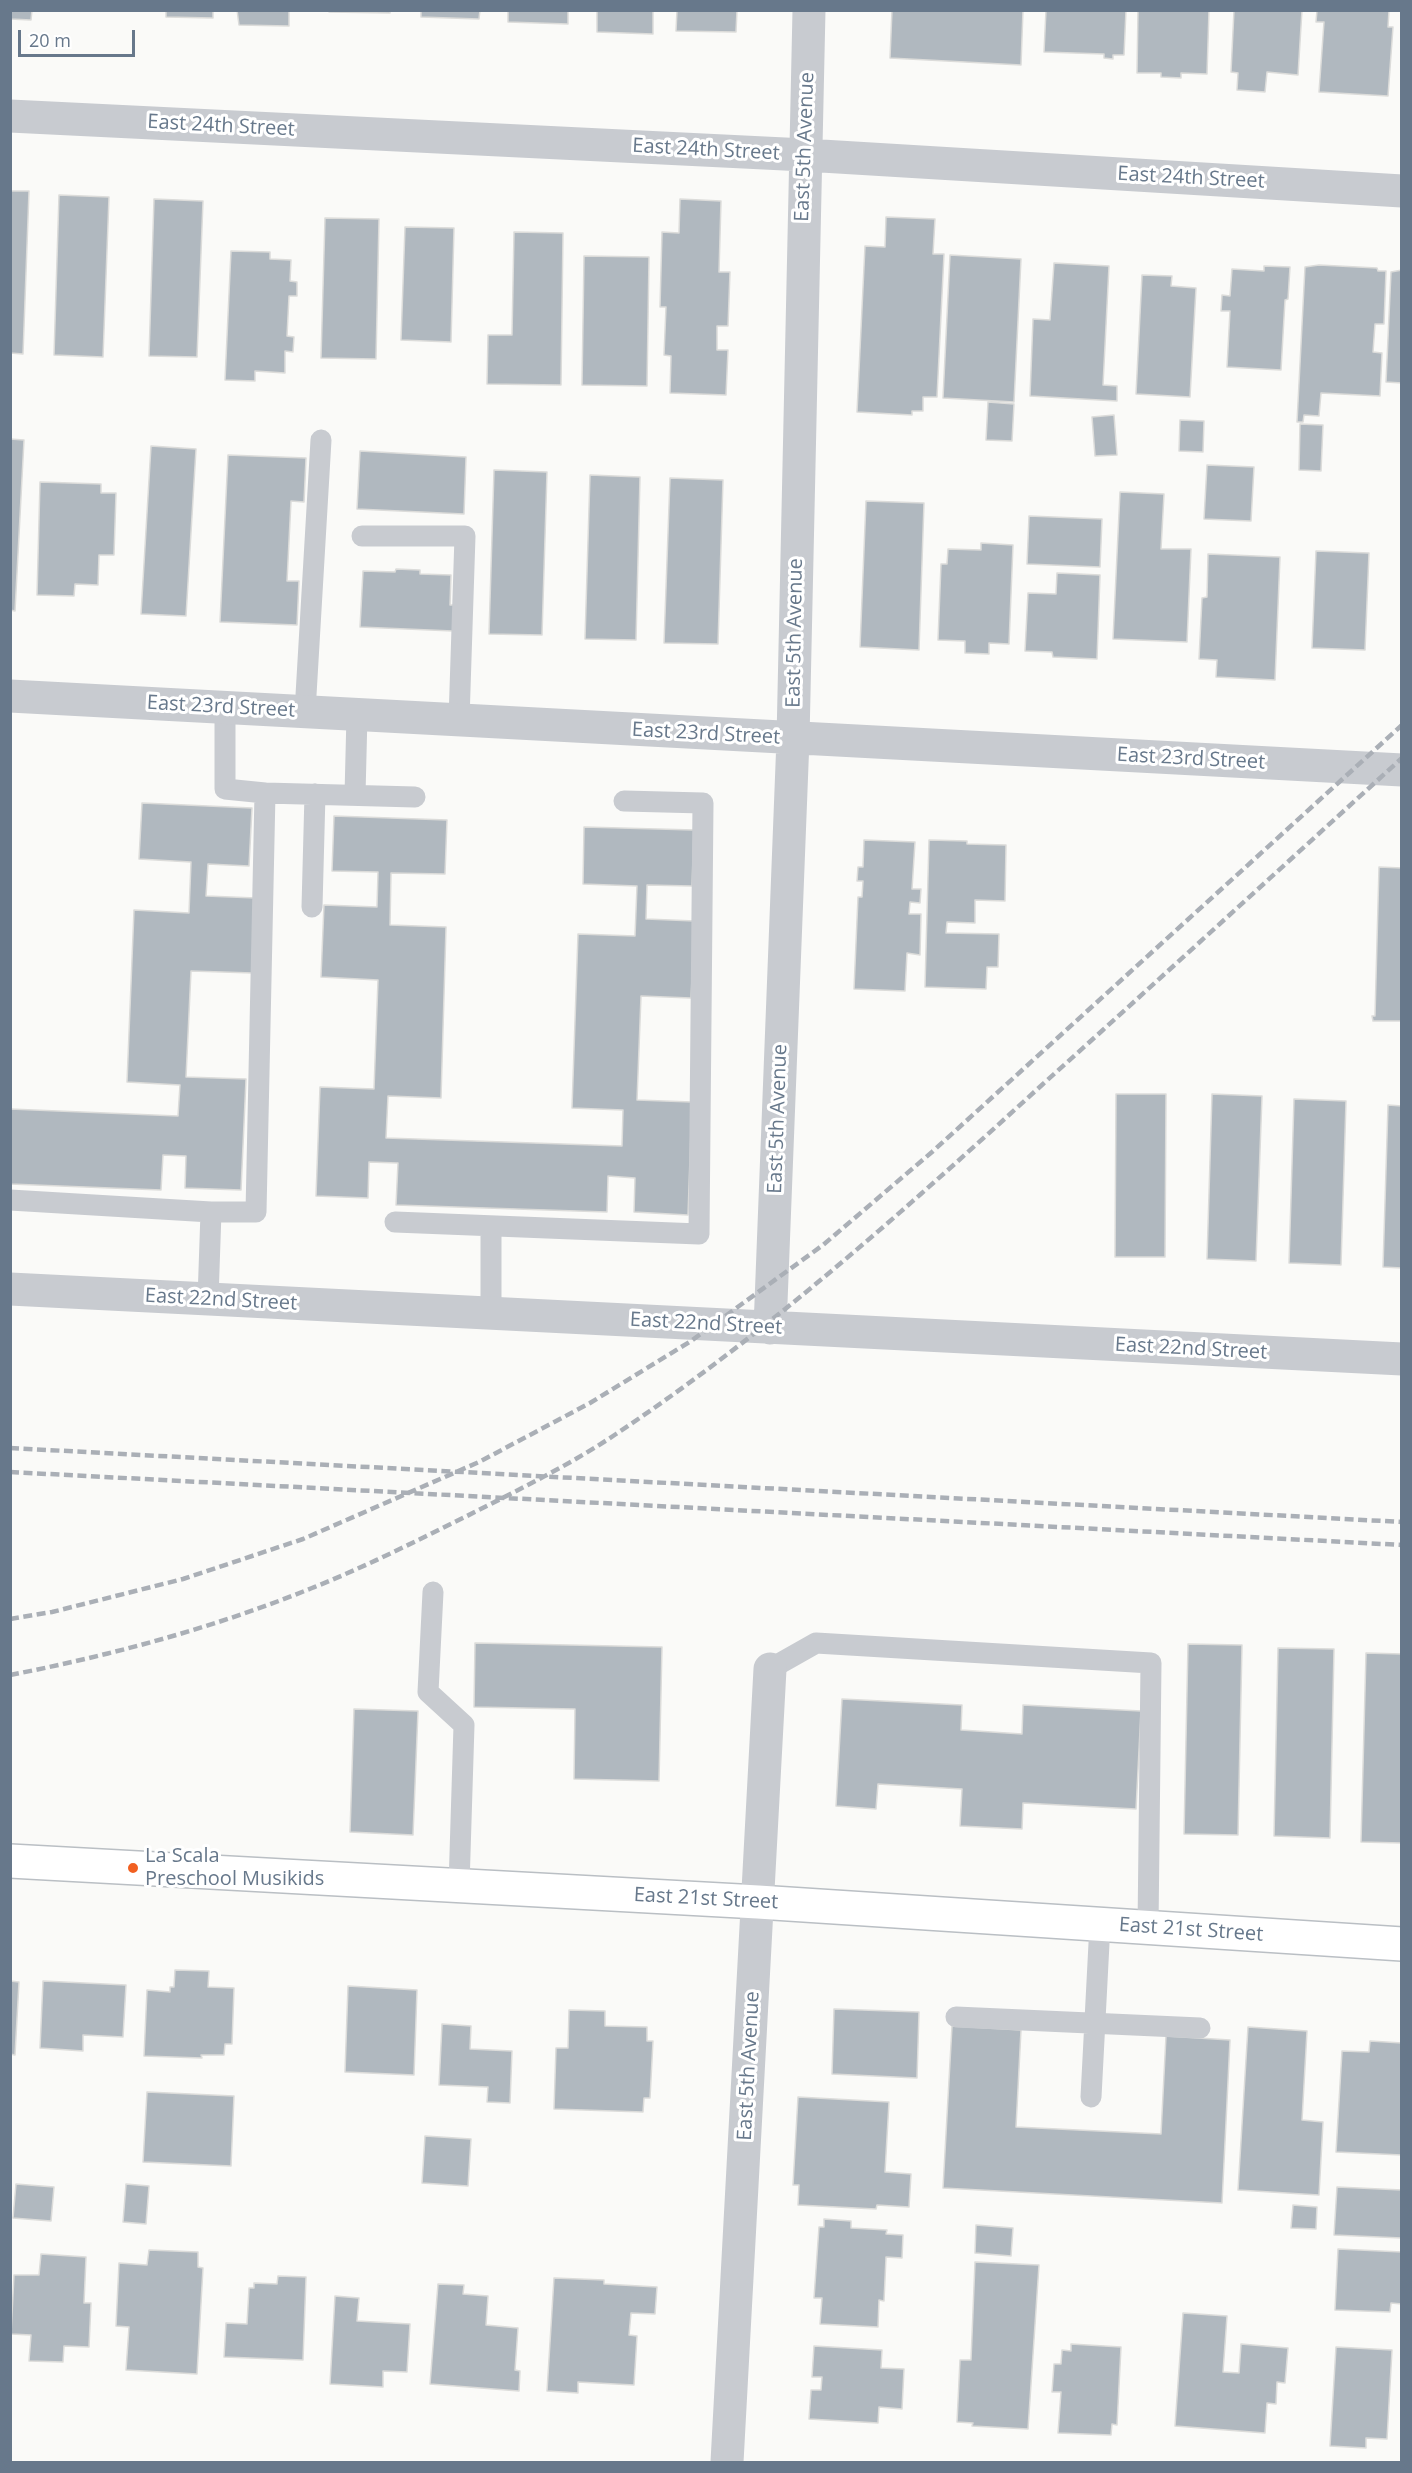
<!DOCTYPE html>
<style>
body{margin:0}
#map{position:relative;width:1412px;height:2473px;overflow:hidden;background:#fafaf8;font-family:"Open Sans",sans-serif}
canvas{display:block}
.frame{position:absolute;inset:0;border:12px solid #67788b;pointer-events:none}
.scale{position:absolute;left:18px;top:30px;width:117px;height:27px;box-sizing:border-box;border:3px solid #67788b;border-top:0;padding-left:8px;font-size:18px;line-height:21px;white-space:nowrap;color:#67788b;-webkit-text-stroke:4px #fff;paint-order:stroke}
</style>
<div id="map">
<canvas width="1412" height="2473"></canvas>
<div class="frame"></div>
<div class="scale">20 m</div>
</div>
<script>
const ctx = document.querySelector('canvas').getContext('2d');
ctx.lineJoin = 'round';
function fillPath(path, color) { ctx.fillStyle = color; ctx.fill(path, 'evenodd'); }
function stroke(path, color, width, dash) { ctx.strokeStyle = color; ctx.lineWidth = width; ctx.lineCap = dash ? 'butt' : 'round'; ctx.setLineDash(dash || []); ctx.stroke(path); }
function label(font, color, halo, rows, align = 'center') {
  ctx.font = font + ' "Open Sans",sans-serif'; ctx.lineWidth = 6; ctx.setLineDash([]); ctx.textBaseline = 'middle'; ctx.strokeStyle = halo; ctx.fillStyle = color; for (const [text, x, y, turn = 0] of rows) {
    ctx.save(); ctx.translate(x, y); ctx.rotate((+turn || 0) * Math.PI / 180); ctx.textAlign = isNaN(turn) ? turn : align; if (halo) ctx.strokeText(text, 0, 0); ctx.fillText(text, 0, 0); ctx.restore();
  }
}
const building = new Path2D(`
 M10,10H32L31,20L10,19Z
 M166,10H213V18L166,17Z
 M237,10H289V26L239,25Z
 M329,10H390V13L329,12Z
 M421,10H480L479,19L421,17Z
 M508,10H568V24L508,22Z
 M597,10H653V34L597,32Z
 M677,10H737L736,32L676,31Z
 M892,10H1023L1021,65L890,58Z
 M1046,10H1126L1124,55H1113V59L1104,58V54L1044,52Z
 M1138,10H1209L1207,74L1181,73V78L1161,77V73H1137Z
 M1234,10H1302L1298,75L1267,72L1265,92L1237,90L1238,73L1231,72Z
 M1317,10H1389L1388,27H1393L1388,96L1319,92L1324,22H1316Z
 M10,191H29L23,354L10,353Z
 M59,195L109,197L103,357L54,355Z
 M154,199L203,201L197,357L149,356Z
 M680,199L721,201L719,272H730L728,326H717V350H728L726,395L670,393L671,356L664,355L666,307H660L662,232L679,233Z
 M886,217L935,219L933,254H944L937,397H923V411H912V415L857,412L865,246L885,247Z
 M325,218L379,219L376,359L321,358Z
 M405,227L454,228L451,342L401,340Z
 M514,232L563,233L561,385L487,384L488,335H512Z
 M231,251L270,252V259L291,260L290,281L297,282V296H289L287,336L294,337L293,352L285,351V373L255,371V381L225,380Z
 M950,255L1021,259L1014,402L943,398Z
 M584,256L649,257L647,386L582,385Z
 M1054,263L1109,266L1103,385L1117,386V401L1030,396L1033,319L1050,320Z
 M1319,265L1377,268L1378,271H1386L1384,324H1375L1373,352L1382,353L1380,396L1321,393L1319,416L1304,415L1303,422H1297L1305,267Z
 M1264,266L1290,267L1288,299L1285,300L1281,370L1227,367L1230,311H1221L1222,295L1230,296L1232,269L1264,271Z
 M1402,270V383L1386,382L1391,272Z
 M1142,275L1172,276L1171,286L1196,288L1190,397L1136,394Z
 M988,402L1014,404L1012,441L986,440Z
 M1114,415L1117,455L1095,456L1092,417Z
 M1180,420L1204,421L1203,452L1179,451Z
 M1300,424L1323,425L1321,471L1299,470Z
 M10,439L24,440L15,611L10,610Z
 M151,446L196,449L186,616L141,614Z
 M360,451L466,457L464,514L357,509Z
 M228,455L306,458L304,502L291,501L287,581H299L297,625L220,622Z
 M1207,465L1254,467L1251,521L1204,519Z
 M494,470L547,472L542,635L489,634Z
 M590,475L640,477L636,640L585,639Z
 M670,478L723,480L718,644L664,643Z
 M40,482L101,484V493H116L114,555H99L98,585L75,584L74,596L37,595Z
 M1120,492L1164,494L1161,549H1191L1187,642L1113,639Z
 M866,501L924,503L919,650L860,647Z
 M1029,516L1102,519L1100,567L1027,564Z
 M981,543L1013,545L1009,644L989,643V654L965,653V641L938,640L941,564H947L948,549L981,550Z
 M1316,551L1369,553L1365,650L1312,648Z
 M1208,554L1280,557L1275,680L1216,677L1217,660L1199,659L1202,598L1207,597Z
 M396,569L420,570V574L451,575L450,605H454L453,631L360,627L363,571L395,572Z
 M1057,573L1100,575L1097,659L1053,657L1052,652L1025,651L1028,593L1056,594Z
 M142,803L252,808L249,866L208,864L206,896L256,898L253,973L191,971L186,1077L246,1079L241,1190L185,1188L186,1156L163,1155L161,1190L10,1184V1109L178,1116L180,1085L127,1082L134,910L189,913L191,862L139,859Z
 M334,816L447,820L445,874L391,873L390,925L446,927L441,1098L388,1096L386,1138L622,1146L623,1110L572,1108L578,934L635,936L637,886L583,884L584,827L694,830L692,886L647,885L646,919L695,921L691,998L641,996L637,1100L692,1102L688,1215L634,1212L635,1178L608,1176L607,1212L396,1205L398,1163L369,1162L368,1198L316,1196L320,1087L374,1089L378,980L321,977L324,905L377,907L378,872L332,871Z
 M864,840L915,842L912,889H921L920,903L910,902L909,914H921L920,955L907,953L905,991L854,989L858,897H862L863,881H857L858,867H863Z
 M929,840L967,841V844L1006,845L1005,901L975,900V923L947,922L946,933L999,934L998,967H987L986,989L925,987Z
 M1379,867L1402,868V1021H1373L1372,1016H1375Z
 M1116,1094H1166L1165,1257H1115Z
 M1212,1094L1262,1096L1256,1261L1207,1259Z
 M1294,1099L1346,1101L1341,1265L1289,1263Z
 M1388,1105L1402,1106V1268L1383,1267Z
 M475,1643L662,1647L659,1781L574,1779L575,1709L474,1707Z
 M1188,1644L1242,1645L1238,1835L1184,1834Z
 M1278,1648L1334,1649L1330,1838L1274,1836Z
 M1366,1653L1402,1654V1843L1361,1842Z
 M842,1699L962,1705L961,1730L1022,1734L1023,1705L1141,1711L1136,1809L1023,1803L1022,1829L960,1826L962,1789L878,1784L876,1809L836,1806Z
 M354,1709L418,1711L413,1835L350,1832Z
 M175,1970L209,1971L208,1987L234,1988L232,2044H225L224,2055H201L202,2058L144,2056L147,1990L170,1992V1987H174Z
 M10,1981L19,1982L15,2055L10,2054Z
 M43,1981L126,1985L123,2037L83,2035V2051L40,2048Z
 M348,1986L417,1990L414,2075L345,2072Z
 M834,2009L919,2012L917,2078L832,2074Z
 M569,2010L605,2011V2026L647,2027V2041H653L650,2098H644L643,2112L554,2109L556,2048H568Z
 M442,2024L471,2026L470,2049L512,2051L510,2103L487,2102L488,2087L439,2085Z
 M952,2026L1021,2030L1016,2127L1161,2134L1166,2036L1230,2040L1222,2203L943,2188Z
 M1248,2027L1307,2031L1302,2120L1323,2122L1319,2195L1238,2190Z
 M1370,2041L1402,2043V2155L1336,2152L1342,2051L1369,2052Z
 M147,2092L234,2096L231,2166L143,2162Z
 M798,2097L889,2102L885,2172L911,2174L909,2207L877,2205L876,2209L798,2205L799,2185H793Z
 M425,2136L471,2139L468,2186L422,2183Z
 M16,2184L54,2187L51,2221L13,2218Z
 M126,2184L149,2186L146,2224L123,2222Z
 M1337,2187L1402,2190V2238L1334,2235Z
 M1293,2205L1317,2207L1316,2229L1291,2228Z
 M824,2219L851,2221V2228L887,2230L886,2234L903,2235L902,2258L886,2257L884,2301L879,2300L878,2327L820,2324L822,2298H814L819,2227H824Z
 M976,2225L1013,2228L1011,2256L975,2253Z
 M1338,2249L1402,2252V2304L1391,2303L1390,2312L1335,2310Z
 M149,2250L198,2252V2267L203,2268L197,2374L126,2370L129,2327L116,2326L119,2263L147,2265Z
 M41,2254L86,2257L84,2303H91L89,2347L64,2346L63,2362L29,2361L31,2335L11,2334L14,2275H39Z
 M975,2262L1039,2265L1028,2429L972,2426L973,2423L957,2422L960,2360H971Z
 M278,2276L306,2277L303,2360L224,2357L226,2323L247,2324L249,2288H254V2283L277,2284Z
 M554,2278L604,2280V2284L657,2287L655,2314L631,2313L629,2335L637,2336L634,2385L578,2382V2393L547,2391Z
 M438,2284L464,2285L463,2294L488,2296L486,2325L518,2328L515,2370L520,2371L519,2391L430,2384Z
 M335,2296L359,2298L357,2321L410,2324L407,2372L383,2371V2387L330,2384Z
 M1183,2313L1227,2316L1223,2372L1239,2373L1241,2344L1288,2348L1285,2383L1277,2382L1276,2404L1267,2403L1265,2433L1175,2426Z
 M1071,2344L1121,2347L1117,2425L1112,2424L1111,2435L1058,2433L1061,2392H1052L1054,2364H1061L1062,2350L1071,2351Z
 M814,2346L882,2350L881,2368L904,2369L902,2409L879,2407L878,2423L809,2419L811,2390H821L822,2377H812Z
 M1336,2347L1392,2350L1387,2439L1366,2438V2448L1330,2446Z`);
fillPath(building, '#b0b8bf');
stroke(building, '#dcdcda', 1.5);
const secondary = new Path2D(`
 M10,1861L758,1902L1402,1944`);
stroke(secondary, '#babfc4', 36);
stroke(new Path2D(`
 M362,536H465L459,720
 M305,712L321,440
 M265,793L415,797
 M355,795L357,715
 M312,907L315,794
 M10,1200L211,1212L208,1299
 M211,1212H256L265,793L225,789V707
 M395,1222L699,1234L703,803L624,801
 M491,1314V1227
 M433,1592L428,1692L464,1725L459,1886
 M770,1669L816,1643L1151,1663L1148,1928
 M956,2017L1200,2028
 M1091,2097L1100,1924`), '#c8cbd0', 21);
stroke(new Path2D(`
 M10,116L805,155L1402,191
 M10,696L1402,770
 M10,1289L1402,1359
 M770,1328L793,739L809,10
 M727,2462L770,1669`), '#c8cbd0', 33);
stroke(secondary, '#fff', 33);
stroke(new Path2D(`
 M10,1448L1402,1522
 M10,1472L1402,1545
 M10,1619L52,1612L183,1579L303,1539L479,1462L590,1403L691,1341L823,1245L932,1152L1402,725
 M10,1675C113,1655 216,1627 312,1588C365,1567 416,1541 467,1516C516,1491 570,1465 616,1434C769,1332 907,1208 1043,1084C1163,976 1282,867 1402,758`), '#aaafb6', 4.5, [9, 4.5]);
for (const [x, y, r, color] of [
 [133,1868,6,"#f16021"]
]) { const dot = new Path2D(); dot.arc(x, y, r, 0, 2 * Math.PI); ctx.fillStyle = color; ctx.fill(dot); stroke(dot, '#fff', 2); }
label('20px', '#67788b', '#fff', [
 ["East 24th Street",221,126,3],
 ["East 5th Avenue",805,147,-88],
 ["East 24th Street",706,150,3],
 ["East 24th Street",1191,178,3],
 ["East 5th Avenue",795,633,-89],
 ["East 23rd Street",221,707,3],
 ["East 23rd Street",706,734,3],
 ["East 23rd Street",1191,759,3],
 ["East 5th Avenue",778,1119,-88],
 ["East 22nd Street",221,1300,3],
 ["East 22nd Street",706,1324,3],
 ["East 22nd Street",1191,1349,3],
 ["East 21st Street",706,1899,3],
 ["East 21st Street",1191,1930,4],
 ["East 5th Avenue",749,2066,-87]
]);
label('20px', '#67788b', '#fff', [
 ["La Scala",145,1856],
 ["Preschool Musikids",145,1879]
], 'left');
</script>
